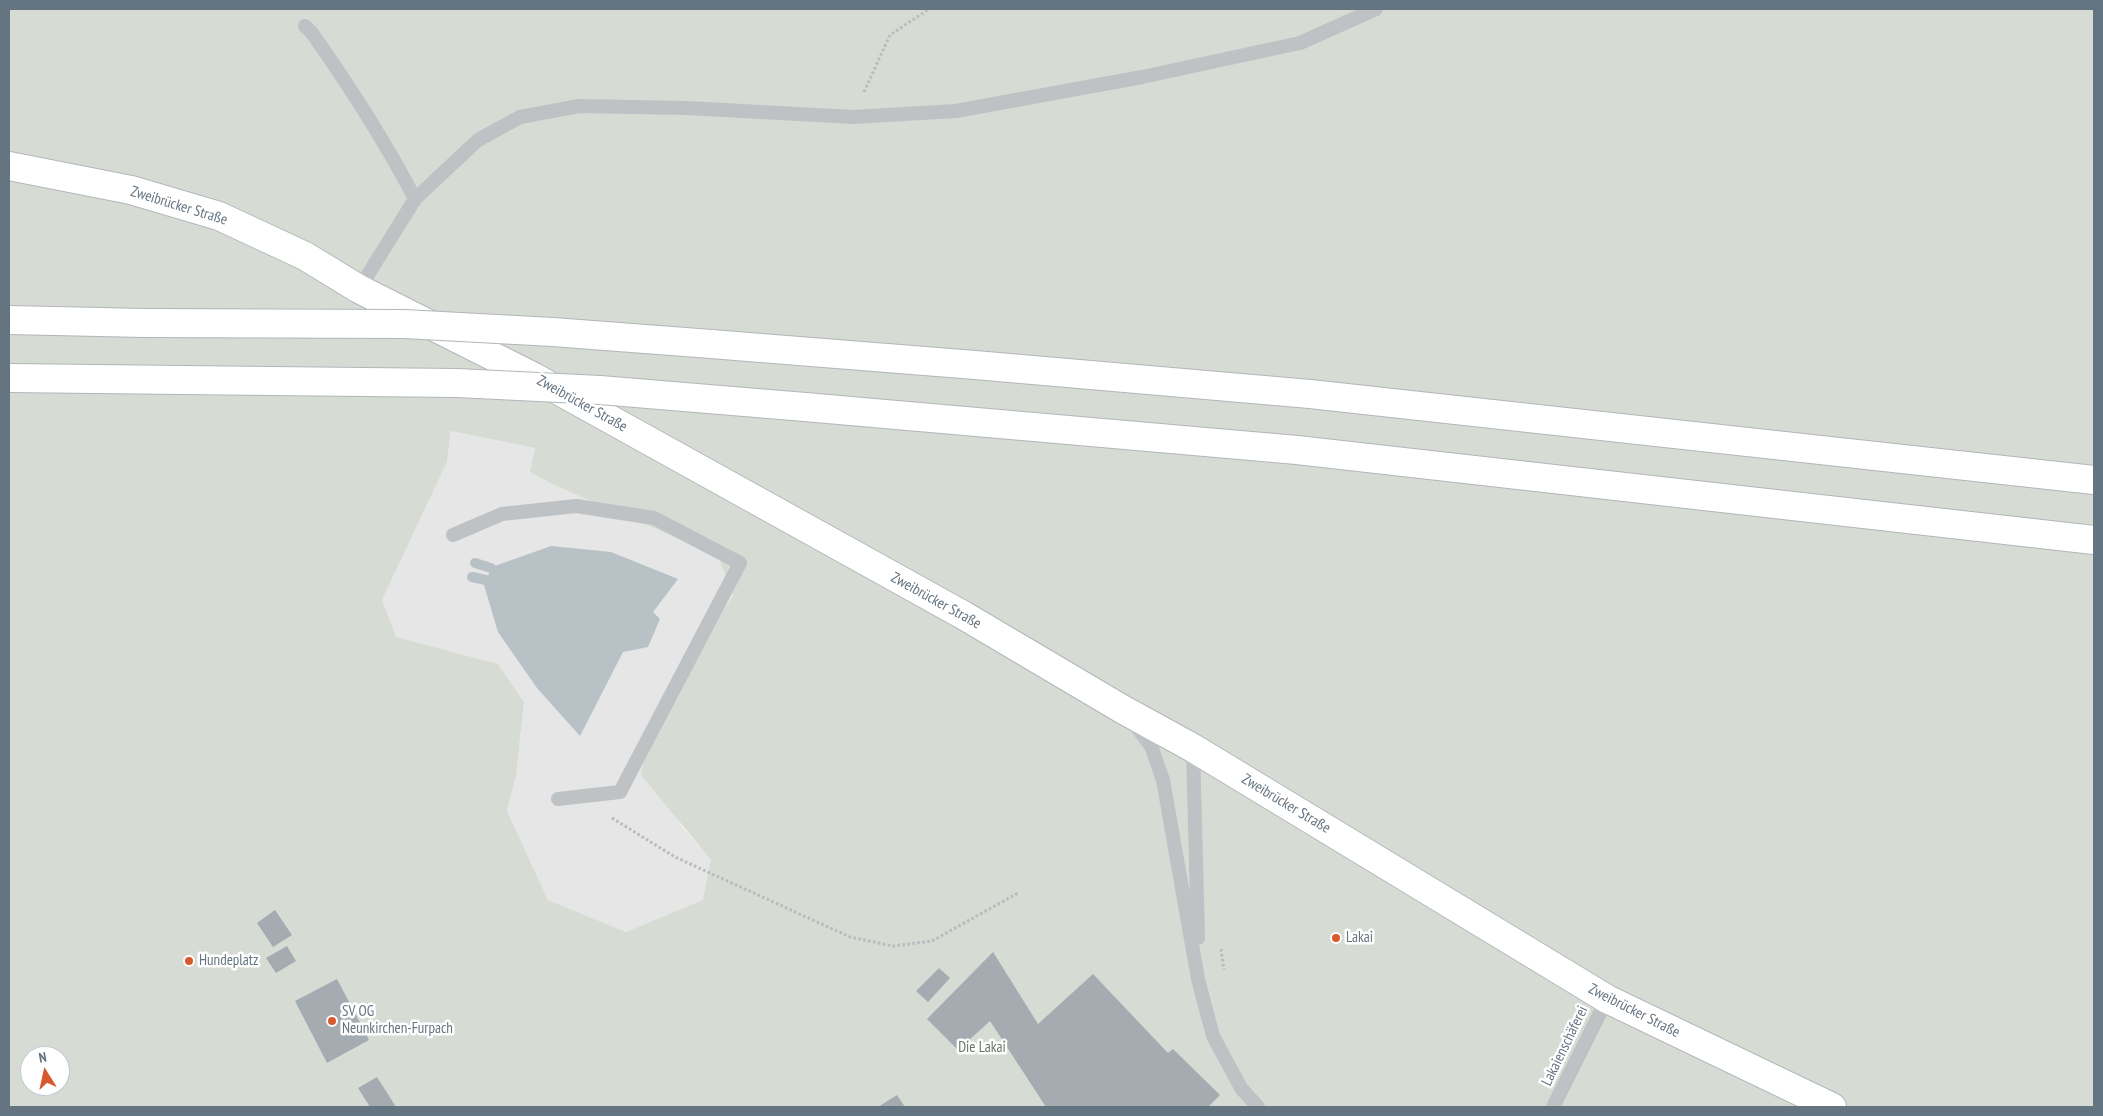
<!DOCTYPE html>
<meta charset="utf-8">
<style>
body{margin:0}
#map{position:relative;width:2103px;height:1116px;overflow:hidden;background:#f5f5f1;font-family:"PT Sans Narrow",sans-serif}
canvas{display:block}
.frame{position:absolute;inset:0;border:10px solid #657481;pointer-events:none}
.north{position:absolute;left:20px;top:1046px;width:50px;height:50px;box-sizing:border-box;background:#fff;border:1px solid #c1c7cd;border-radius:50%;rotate:350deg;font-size:14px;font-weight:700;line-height:20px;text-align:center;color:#657481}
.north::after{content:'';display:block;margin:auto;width:18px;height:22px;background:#d9582d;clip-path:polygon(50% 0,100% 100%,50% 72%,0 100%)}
</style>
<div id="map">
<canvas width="2103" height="1116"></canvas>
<div class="frame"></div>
<div class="north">N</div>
</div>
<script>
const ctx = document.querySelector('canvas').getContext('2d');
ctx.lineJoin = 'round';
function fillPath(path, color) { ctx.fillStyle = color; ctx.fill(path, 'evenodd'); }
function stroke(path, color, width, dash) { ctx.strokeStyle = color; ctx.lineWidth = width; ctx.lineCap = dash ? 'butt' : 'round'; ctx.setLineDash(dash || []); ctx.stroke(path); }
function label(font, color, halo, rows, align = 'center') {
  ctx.font = font + ' "PT Sans Narrow",sans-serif'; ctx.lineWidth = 5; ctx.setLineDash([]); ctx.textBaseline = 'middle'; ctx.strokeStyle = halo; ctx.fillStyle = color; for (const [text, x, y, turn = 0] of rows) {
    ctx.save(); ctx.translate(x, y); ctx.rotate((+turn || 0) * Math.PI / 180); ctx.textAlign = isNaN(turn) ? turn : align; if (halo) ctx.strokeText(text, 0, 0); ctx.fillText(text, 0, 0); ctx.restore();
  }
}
fillPath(new Path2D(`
 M451,431L535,448L530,472L554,485L718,556L733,595L652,721L681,826L712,860L704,900L626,932L548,900L507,811L516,776L524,702L498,664L395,637L382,600L447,462Z`), '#e5e6e5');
fillPath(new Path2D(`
 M9,9H2094V1107H9ZM451,431L535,448L530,472L554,485L718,556L733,595L652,721L641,775L711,860L703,900L626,932L548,900L507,811L516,776L524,702L498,664L396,637L382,600L447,462ZM30,1056H60V1086H30Z`), '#d6dbd3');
fillPath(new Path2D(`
 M551,546L611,552L678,579L653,612L660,619L648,647L623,652L580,736L537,688L498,632L484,585L492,567Z`), '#b7c1c6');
stroke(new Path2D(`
 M475,563L491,568
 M472,577L486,580`), '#b7c1c6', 10);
fillPath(new Path2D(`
 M275,910L292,935L273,947L257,923Z
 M287,946L296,961L276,973L266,958Z
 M993,952L1038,1024L1093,974L1168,1053L1173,1049L1220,1095L1208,1107H1046L990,1021L958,1050L927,1019Z
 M939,968L950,978L928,1002L916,991Z
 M337,979L369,1040L327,1063L295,1001Z
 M377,1077L396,1107H370L358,1088Z
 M897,1095L905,1107H878Z`), '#a4acb2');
const secondary = new Path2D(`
 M9,166L131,190L219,216L305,256L359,289L534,377L963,615L1122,709L1193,748L1607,999L1832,1107`);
const highway = new Path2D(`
 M9,320L145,323
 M711,344L975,365L1310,394L2094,480
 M9,378L270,381
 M805,407L1297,450L2094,540`);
stroke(secondary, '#b3b7bb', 30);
stroke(highway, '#b3b6b9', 30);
stroke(new Path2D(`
 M864,92L890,35L929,9
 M612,818L675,857L850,937L893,946L932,941L1018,893
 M1221,949L1224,970`), '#b8bbbd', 3, [2.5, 2.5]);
stroke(new Path2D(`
 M305,26L312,33C350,87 385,141 415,199
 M359,289L415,199L478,140L520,117L579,106L687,108L853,117L956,111L1142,77L1300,43L1376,9
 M453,535L502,514L576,506L654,518L740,563L620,792L558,799
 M1133,722L1151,746L1163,780L1198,979L1213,1036L1241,1088L1258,1107
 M1193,748L1198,938
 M1553,1107L1607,999`), '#bec2c5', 14);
stroke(secondary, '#fff', 28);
stroke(highway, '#fff', 28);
const highwayBridge = new Path2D(`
 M145,323L404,324L553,332L711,344
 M270,381L457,383L600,390L805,407`);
stroke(highwayBridge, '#b3b6b9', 30, []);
stroke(highwayBridge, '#fff', 28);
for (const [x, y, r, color] of [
 [1336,938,5,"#d9582d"],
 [189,961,5,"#d9582d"],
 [332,1021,5,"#d9582d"]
]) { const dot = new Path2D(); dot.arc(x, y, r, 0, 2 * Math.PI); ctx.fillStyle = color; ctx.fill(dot); stroke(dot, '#fff', 2); }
label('15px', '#657481', '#fff', [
 ["Zweibrücker Straße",179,206,17],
 ["Zweibrücker Straße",582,404,29],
 ["Zweibrücker Straße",936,601,29],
 ["Zweibrücker Straße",1286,804,31],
 ["Zweibrücker Straße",1634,1011,27],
 ["Lakaienschäferei",1565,1046,-64]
]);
label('15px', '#657481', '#fff', [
 ["Lakai",1346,938],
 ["Hundeplatz",199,961],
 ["SV OG",342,1012],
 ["Neunkirchen-Furpach",342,1029]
], 'left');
label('15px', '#687864', '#fff', [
 ["Die Lakai",982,1048]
]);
</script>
